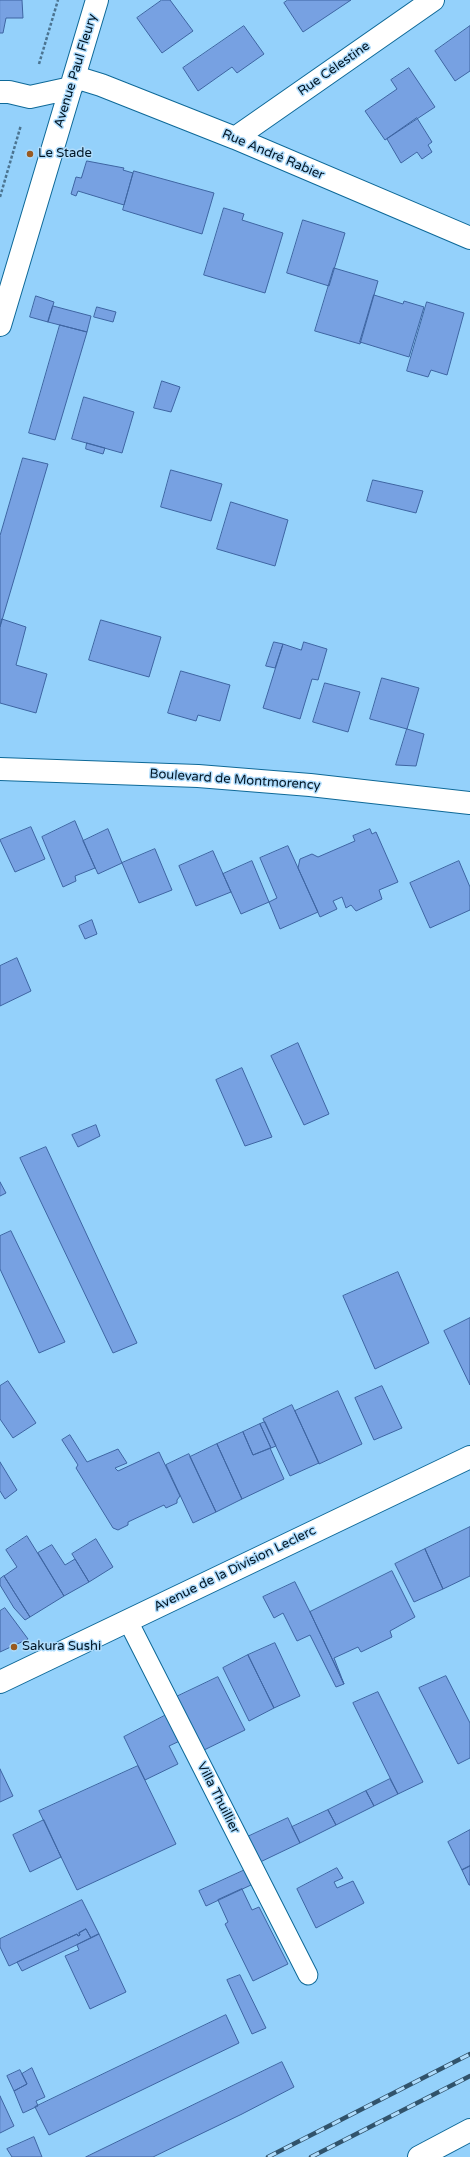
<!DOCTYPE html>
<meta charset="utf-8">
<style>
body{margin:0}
canvas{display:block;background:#94d1fb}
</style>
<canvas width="470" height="2157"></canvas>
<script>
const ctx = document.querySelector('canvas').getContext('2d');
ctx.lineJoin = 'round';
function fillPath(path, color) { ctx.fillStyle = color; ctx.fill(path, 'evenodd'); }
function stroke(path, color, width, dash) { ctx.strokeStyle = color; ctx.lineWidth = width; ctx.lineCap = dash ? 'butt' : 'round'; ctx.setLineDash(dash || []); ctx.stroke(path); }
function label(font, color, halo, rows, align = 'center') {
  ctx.font = font + ' "Varela Round",sans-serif'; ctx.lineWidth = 3; ctx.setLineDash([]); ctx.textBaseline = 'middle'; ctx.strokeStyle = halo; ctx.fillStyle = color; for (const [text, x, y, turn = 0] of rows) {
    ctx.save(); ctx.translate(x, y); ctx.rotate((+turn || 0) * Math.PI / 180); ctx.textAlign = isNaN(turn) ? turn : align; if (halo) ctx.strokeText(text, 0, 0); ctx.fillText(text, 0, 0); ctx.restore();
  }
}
const building = new Path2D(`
 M0,0H22L23,18H6L3,33H0Z
 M162,0H170L193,31L162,53L137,18Z
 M288,0H351L303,32L284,3Z
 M244,26L264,54L237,73L232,67L198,91L183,68Z
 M470,26V71L455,81L435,51Z
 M409,68L435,107L385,140L365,111L397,89L391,80Z
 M417,118L432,142L428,145L432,152L422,159L417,152L401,163L387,139Z
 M87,161L124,168L123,170L133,173L124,205L78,191L76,196L71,194L76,177L81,178Z
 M134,171L214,193L202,234L123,210Z
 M224,208L244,214L242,220L283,233L265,293L204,275Z
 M303,220L345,233L329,286L287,273Z
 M334,268L378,281L360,344L315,331Z
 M374,295L403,304L404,301L424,307L409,357L360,342Z
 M36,296L54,302L48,322L30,317Z
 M427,302L464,313L447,375L431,370L428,377L407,371Z
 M53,306L91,316L87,332L48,322Z
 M97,307L116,312L113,322L94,317Z
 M60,325L87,332L55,440L29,433Z
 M162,381L180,387L171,412L154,408Z
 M84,397L134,412L122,453L72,439Z
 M87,443L105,448L103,454L86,449Z
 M23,458L48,464L0,627V536Z
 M171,470L222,484L211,521L161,507Z
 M373,480L423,491L416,513L367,501Z
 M231,502L288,520L275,566L217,549Z
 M2,619L26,627L16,665L47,674L36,713L0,703V627Z
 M101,620L161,637L149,677L89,660Z
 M274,642L283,644L275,668L266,666Z
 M304,642L327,649L318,680L312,679L300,719L263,708L283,644L301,650Z
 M181,671L230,685L220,721L198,715L196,721L168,713Z
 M382,678L419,688L407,729L370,719Z
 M325,683L360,692L348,732L313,722Z
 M407,729L424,734L416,766L396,765Z
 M75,821L95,868L75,876L76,881L63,887L42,837Z
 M31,827L45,859L15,872L0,840Z
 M108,829L122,863L98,874L83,841Z
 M370,829L372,834L376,832L398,882L379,890L382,899L356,911L351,905L346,908L342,897L333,901L337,909L320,917L298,868L300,859L312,854L318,857L355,841L353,836Z
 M288,846L318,912L280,929L269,902L277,898L260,858Z
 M155,849L172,890L139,903L122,863Z
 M213,851L231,892L196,906L179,866Z
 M252,861L269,902L241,914L223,874Z
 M459,861L470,887V910L430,928L410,883Z
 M92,920L97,934L85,939L79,926Z
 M17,958L31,991L0,1006V966Z
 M298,1043L329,1114L304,1125L271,1056Z
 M242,1068L272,1137L245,1146L216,1080Z
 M96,1125L100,1136L78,1147L72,1135Z
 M46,1147L137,1343L113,1353L20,1158Z
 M0,1182L6,1193L0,1196Z
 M11,1231L65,1342L39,1353L0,1269V1236Z
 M398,1272L429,1343L375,1369L343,1296Z
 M470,1318V1385L444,1331Z
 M8,1381L36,1423L13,1438L0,1419V1386Z
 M382,1386L402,1428L374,1440L355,1398Z
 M338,1391L362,1444L319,1464L295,1411Z
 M292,1405L319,1463L290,1476L263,1419Z
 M265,1422L276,1446L271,1448L260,1424Z
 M260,1424L271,1448L253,1455L243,1432Z
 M243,1432L253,1455L270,1448L284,1479L242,1499L217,1444Z
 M70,1435L87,1462L118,1449L127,1463L115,1468L118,1471L159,1452L180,1496L177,1500V1503L166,1508L164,1505L128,1522V1525L118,1530L113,1528L76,1468L78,1465L62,1440Z
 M217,1444L242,1499L216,1512L190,1457Z
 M189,1454L216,1512L193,1523L166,1465Z
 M0,1462L17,1490L5,1499L0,1491Z
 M470,1527V1576L443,1589L425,1549Z
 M27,1536L64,1596L30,1617L4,1576L17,1567L6,1550Z
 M96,1539L113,1567L89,1582L72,1554Z
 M52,1545L65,1565L75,1559L89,1582L64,1596L38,1553Z
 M425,1549L443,1589L414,1602L395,1564Z
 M392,1571L415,1617L390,1631L392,1637L361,1652L358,1647L334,1658L344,1684L310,1612Z
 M4,1576L30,1617L25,1620L14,1608L0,1585V1579Z
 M295,1582L310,1612L344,1684L336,1687L310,1635L297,1641L283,1613L274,1618L263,1597Z
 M5,1608L28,1639L0,1652V1611Z
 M275,1643L300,1696L274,1708L248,1655Z
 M248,1655L274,1708L249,1721L223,1668Z
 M446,1676L470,1723V1758L458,1764L419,1688Z
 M218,1677L245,1730L200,1752L174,1698Z
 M378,1692L423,1782L398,1794L353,1703Z
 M170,1713L184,1739L169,1746L178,1764L145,1780L124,1737Z
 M138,1766L176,1844L77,1890L39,1811Z
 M0,1769L13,1796L0,1802Z
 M390,1779L398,1794L374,1806L366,1791Z
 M366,1791L374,1806L336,1825L328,1810Z
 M328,1810L336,1825L300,1843L292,1827Z
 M288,1818L300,1843L256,1864L243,1839Z
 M44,1820L61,1857L30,1872L13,1835Z
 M470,1830V1866L462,1870L448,1842Z
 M470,1866V1885H469L462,1870Z
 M337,1868L343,1878L334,1882L337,1888L353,1881L364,1903L316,1928L297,1889Z
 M245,1870L251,1885L206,1906L199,1891Z
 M242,1889L252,1910L259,1907L288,1964L253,1981L225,1924L228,1922L218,1900Z
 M82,1900L99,1934L91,1938L86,1929L79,1933L80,1935L78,1936L77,1934L9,1966L0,1947V1939Z
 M86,1929L91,1938L22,1971L17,1962L77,1934L78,1936L80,1935L79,1933Z
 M99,1934L126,1992L90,2009L65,1956L79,1950L77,1945Z
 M240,1975L266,2028L252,2034L227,1980Z
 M226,2015L239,2043L49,2135L35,2107Z
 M282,2062L294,2087L242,2114L153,2157H86Z
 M32,2068L45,2097L36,2101L38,2106L23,2113L14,2091L27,2084L22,2074Z
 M20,2070L27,2084L14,2091L7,2076Z
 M0,2096L14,2126L0,2133Z
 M34,2137L42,2157H12L7,2149Z`);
fillPath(building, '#77a1e2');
stroke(building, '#3e65a2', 1);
const lane = new Path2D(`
 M128,1621L308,1975`);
const street = new Path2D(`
 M75,77L101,85L235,138L470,238
 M0,92H9L30,97L71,88
 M235,138L433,0
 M0,325L97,0
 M419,2157L470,2130`);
const secondary = new Path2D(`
 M0,769L198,776L310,785L470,803`);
const primary = new Path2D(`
 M0,1682L470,1457`);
stroke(lane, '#0e6998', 21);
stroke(street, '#0e6998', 24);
stroke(secondary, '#0e6998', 24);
stroke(primary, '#0e6998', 24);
stroke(new Path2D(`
 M39,64L58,0
 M0,197L21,125`), '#4b7491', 2.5, [3, 2]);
stroke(lane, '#fff', 19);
stroke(street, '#fff', 22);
stroke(secondary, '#fff', 22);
stroke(primary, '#fff', 22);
const rail = new Path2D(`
 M268,2157L470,2054
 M311,2157L470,2076`);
stroke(rail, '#31536b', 4.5);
stroke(rail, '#afdcfc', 3, [9]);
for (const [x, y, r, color] of [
 [30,154,4,"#995a21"],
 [14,1647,4,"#995a21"]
]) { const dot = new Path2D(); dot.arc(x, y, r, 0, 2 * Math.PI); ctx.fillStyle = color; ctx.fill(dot); stroke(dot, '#afdcfc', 1.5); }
label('13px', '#001524', '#afdcfc', [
 ["Rue Célestine",334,69,-35],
 ["Avenue Paul Fleury",76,71,-73],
 ["Rue André Rabier",273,155,23],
 ["Boulevard de Montmorency",235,780,4],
 ["Avenue de la Division Leclerc",235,1569,-26],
 ["Villa Thuillier",218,1798,63]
]);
label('13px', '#001524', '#afdcfc', [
 ["Le Stade",38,154],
 ["Sakura Sushi",22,1647]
], 'left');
</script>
